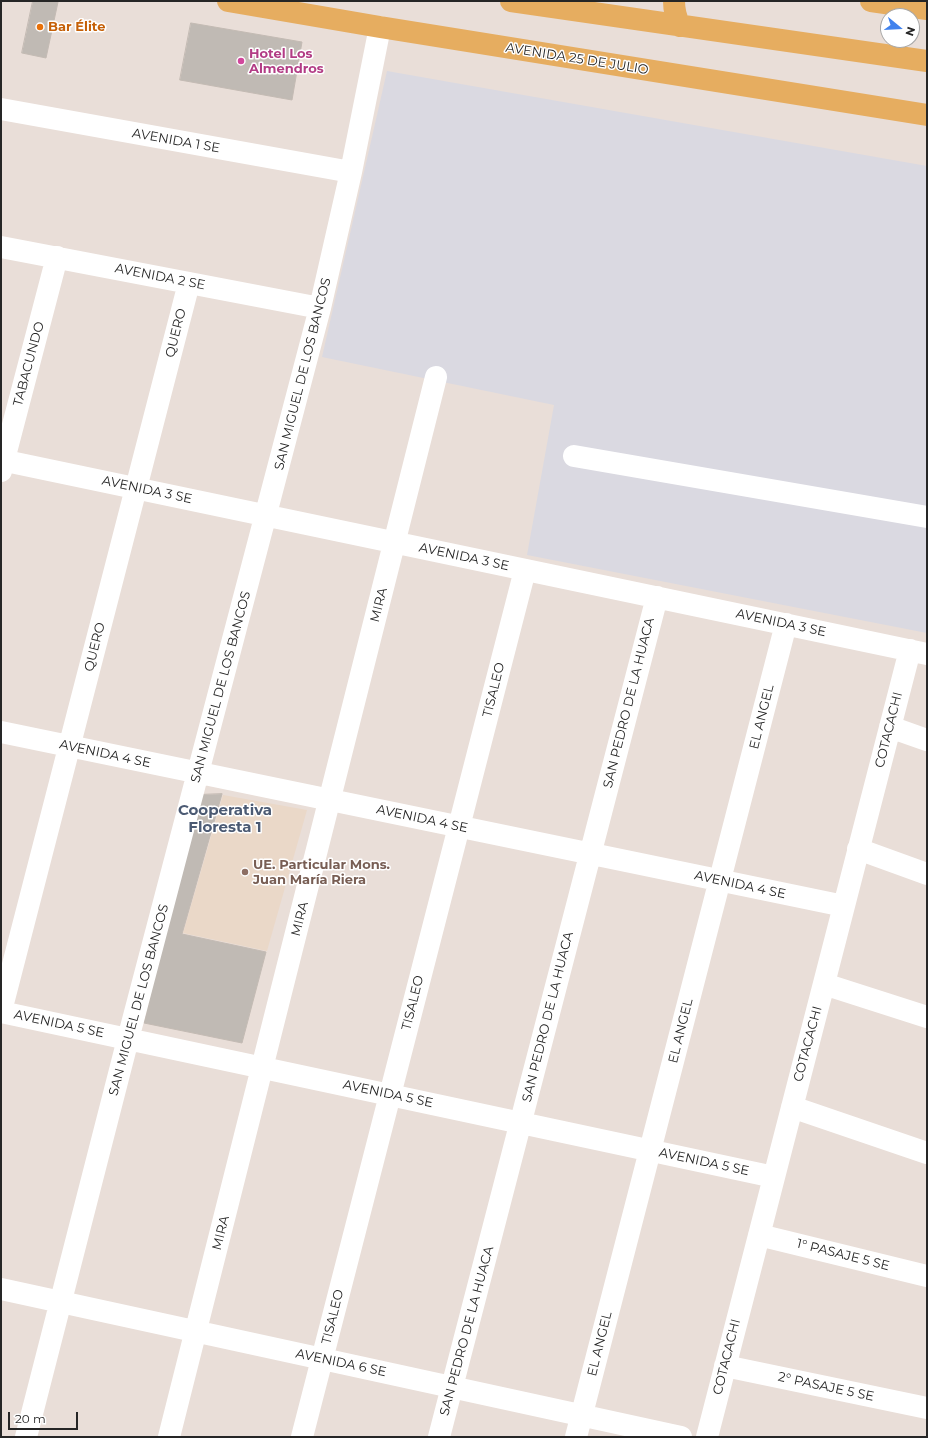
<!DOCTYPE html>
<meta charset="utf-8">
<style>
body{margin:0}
#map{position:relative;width:928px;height:1438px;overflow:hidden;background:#e9ded8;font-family:Montserrat,sans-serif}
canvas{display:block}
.frame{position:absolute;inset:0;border:2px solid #262626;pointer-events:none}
.north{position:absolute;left:880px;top:8px;width:40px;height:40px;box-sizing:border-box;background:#fff;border:1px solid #a8a8a8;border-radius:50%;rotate:108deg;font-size:11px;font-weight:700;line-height:16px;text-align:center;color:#262626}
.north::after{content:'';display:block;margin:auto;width:14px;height:18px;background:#4182ed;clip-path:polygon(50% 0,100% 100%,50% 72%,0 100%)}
.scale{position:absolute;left:8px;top:1412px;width:70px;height:18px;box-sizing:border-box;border:2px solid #262626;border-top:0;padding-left:5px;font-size:12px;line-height:14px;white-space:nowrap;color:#262626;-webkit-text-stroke:3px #fff;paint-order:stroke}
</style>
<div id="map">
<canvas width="928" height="1438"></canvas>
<div class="frame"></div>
<div class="north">N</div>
<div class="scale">20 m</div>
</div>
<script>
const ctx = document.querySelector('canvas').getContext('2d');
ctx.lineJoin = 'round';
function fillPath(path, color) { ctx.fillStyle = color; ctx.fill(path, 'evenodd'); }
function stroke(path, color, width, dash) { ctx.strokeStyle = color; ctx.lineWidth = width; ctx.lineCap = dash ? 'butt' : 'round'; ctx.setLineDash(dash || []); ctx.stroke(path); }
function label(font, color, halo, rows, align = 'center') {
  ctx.font = font + ' Montserrat,sans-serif'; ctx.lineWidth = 3; ctx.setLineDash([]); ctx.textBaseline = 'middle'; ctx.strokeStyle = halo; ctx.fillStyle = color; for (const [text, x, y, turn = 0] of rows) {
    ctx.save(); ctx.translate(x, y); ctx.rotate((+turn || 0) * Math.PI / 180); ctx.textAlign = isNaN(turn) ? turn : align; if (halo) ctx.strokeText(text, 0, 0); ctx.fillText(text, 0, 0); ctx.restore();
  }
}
fillPath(new Path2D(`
 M387,71L927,166V633L527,555L554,405L322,357Z`), '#dad9e1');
fillPath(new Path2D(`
 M223,795L307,810L267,951L183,933Z`), '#ead8c8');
const building = new Path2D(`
 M33,1L58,2L46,58L22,53Z
 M191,23L302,42L292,100L180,80Z
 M222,794L182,934L266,952L242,1043L144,1023L197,795Z`);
fillPath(building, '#c0bab4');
stroke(building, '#c3bab3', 1);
stroke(new Path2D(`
 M1,109L351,172
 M1,247L320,308
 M574,456L927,517
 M1,460L927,654
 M1,471L57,257
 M890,727L927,740
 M1,732L844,906
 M858,849L927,874
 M824,984L927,1017
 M1,1011L189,283
 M1,1012L774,1177
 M792,1107L927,1153
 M759,1235L927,1276
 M1,1289L681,1437
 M725,1366L927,1408
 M26,1437L128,1039L320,308L351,172L380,27
 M169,1437L436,377
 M302,1437L525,570
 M439,1437L657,597
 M576,1437L786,624
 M707,1437L910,650`), '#fff', 22);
stroke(new Path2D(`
 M228,1L380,27L927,115
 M511,1L927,61
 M674,1C674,11 676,18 680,26
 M871,1L927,9`), '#e6ad60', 22);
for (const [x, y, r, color] of [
 [40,27,4,"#e8710a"],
 [241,61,4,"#d1479c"],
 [245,872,4,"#8d6e63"]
]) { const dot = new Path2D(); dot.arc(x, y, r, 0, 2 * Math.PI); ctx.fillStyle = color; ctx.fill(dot); stroke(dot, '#fff', 1.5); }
label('bold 13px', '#c56008', '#fff', [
 ["Bar Élite",48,27]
], 'left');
label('bold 13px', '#b23c85', '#fff', [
 ["Hotel Los",249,54],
 ["Almendros",249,69]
], 'left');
label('13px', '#262626', '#fff', [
 ["AVENIDA 25 DE JULIO",577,59,9],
 ["AVENIDA 1 SE",176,141,10],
 ["AVENIDA 2 SE",160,277,11],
 ["QUERO",176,333,-76],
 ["TABACUNDO",29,364,-75],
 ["SAN MIGUEL DE LOS BANCOS",303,374,-76],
 ["AVENIDA 3 SE",147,490,12],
 ["AVENIDA 3 SE",464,557,12],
 ["MIRA",379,605,-76],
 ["AVENIDA 3 SE",781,623,12],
 ["QUERO",95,647,-76],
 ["SAN MIGUEL DE LOS BANCOS",221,687,-75],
 ["TISALEO",494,690,-76],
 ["SAN PEDRO DE LA HUACA",629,703,-76],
 ["EL ANGEL",762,717,-76],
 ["COTACACHI",889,730,-76],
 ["AVENIDA 4 SE",105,754,12],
 ["AVENIDA 4 SE",422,819,12],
 ["AVENIDA 4 SE",740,885,12],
 ["MIRA",300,919,-76],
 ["SAN MIGUEL DE LOS BANCOS",139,1000,-75],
 ["TISALEO",413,1003,-76],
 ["SAN PEDRO DE LA HUACA",548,1017,-76],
 ["AVENIDA 5 SE",59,1024,12],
 ["EL ANGEL",681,1031,-76],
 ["COTACACHI",808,1044,-75],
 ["AVENIDA 5 SE",388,1094,12],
 ["AVENIDA 5 SE",704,1162,12],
 ["MIRA",221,1233,-76],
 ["1° PASAJE 5 SE",843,1255,14],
 ["TISALEO",333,1317,-76],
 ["SAN PEDRO DE LA HUACA",467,1331,-75],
 ["EL ANGEL",600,1344,-76],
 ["COTACACHI",727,1357,-76],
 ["AVENIDA 6 SE",341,1363,12],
 ["2° PASAJE 5 SE",826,1387,12]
]);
label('bold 13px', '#785e54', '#fff', [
 ["UE. Particular Mons.",253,865],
 ["Juan María Riera",253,880]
], 'left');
label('bold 15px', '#4b5a73', '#fff', [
 ["Cooperativa",225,811],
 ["Floresta 1",225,828]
]);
</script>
